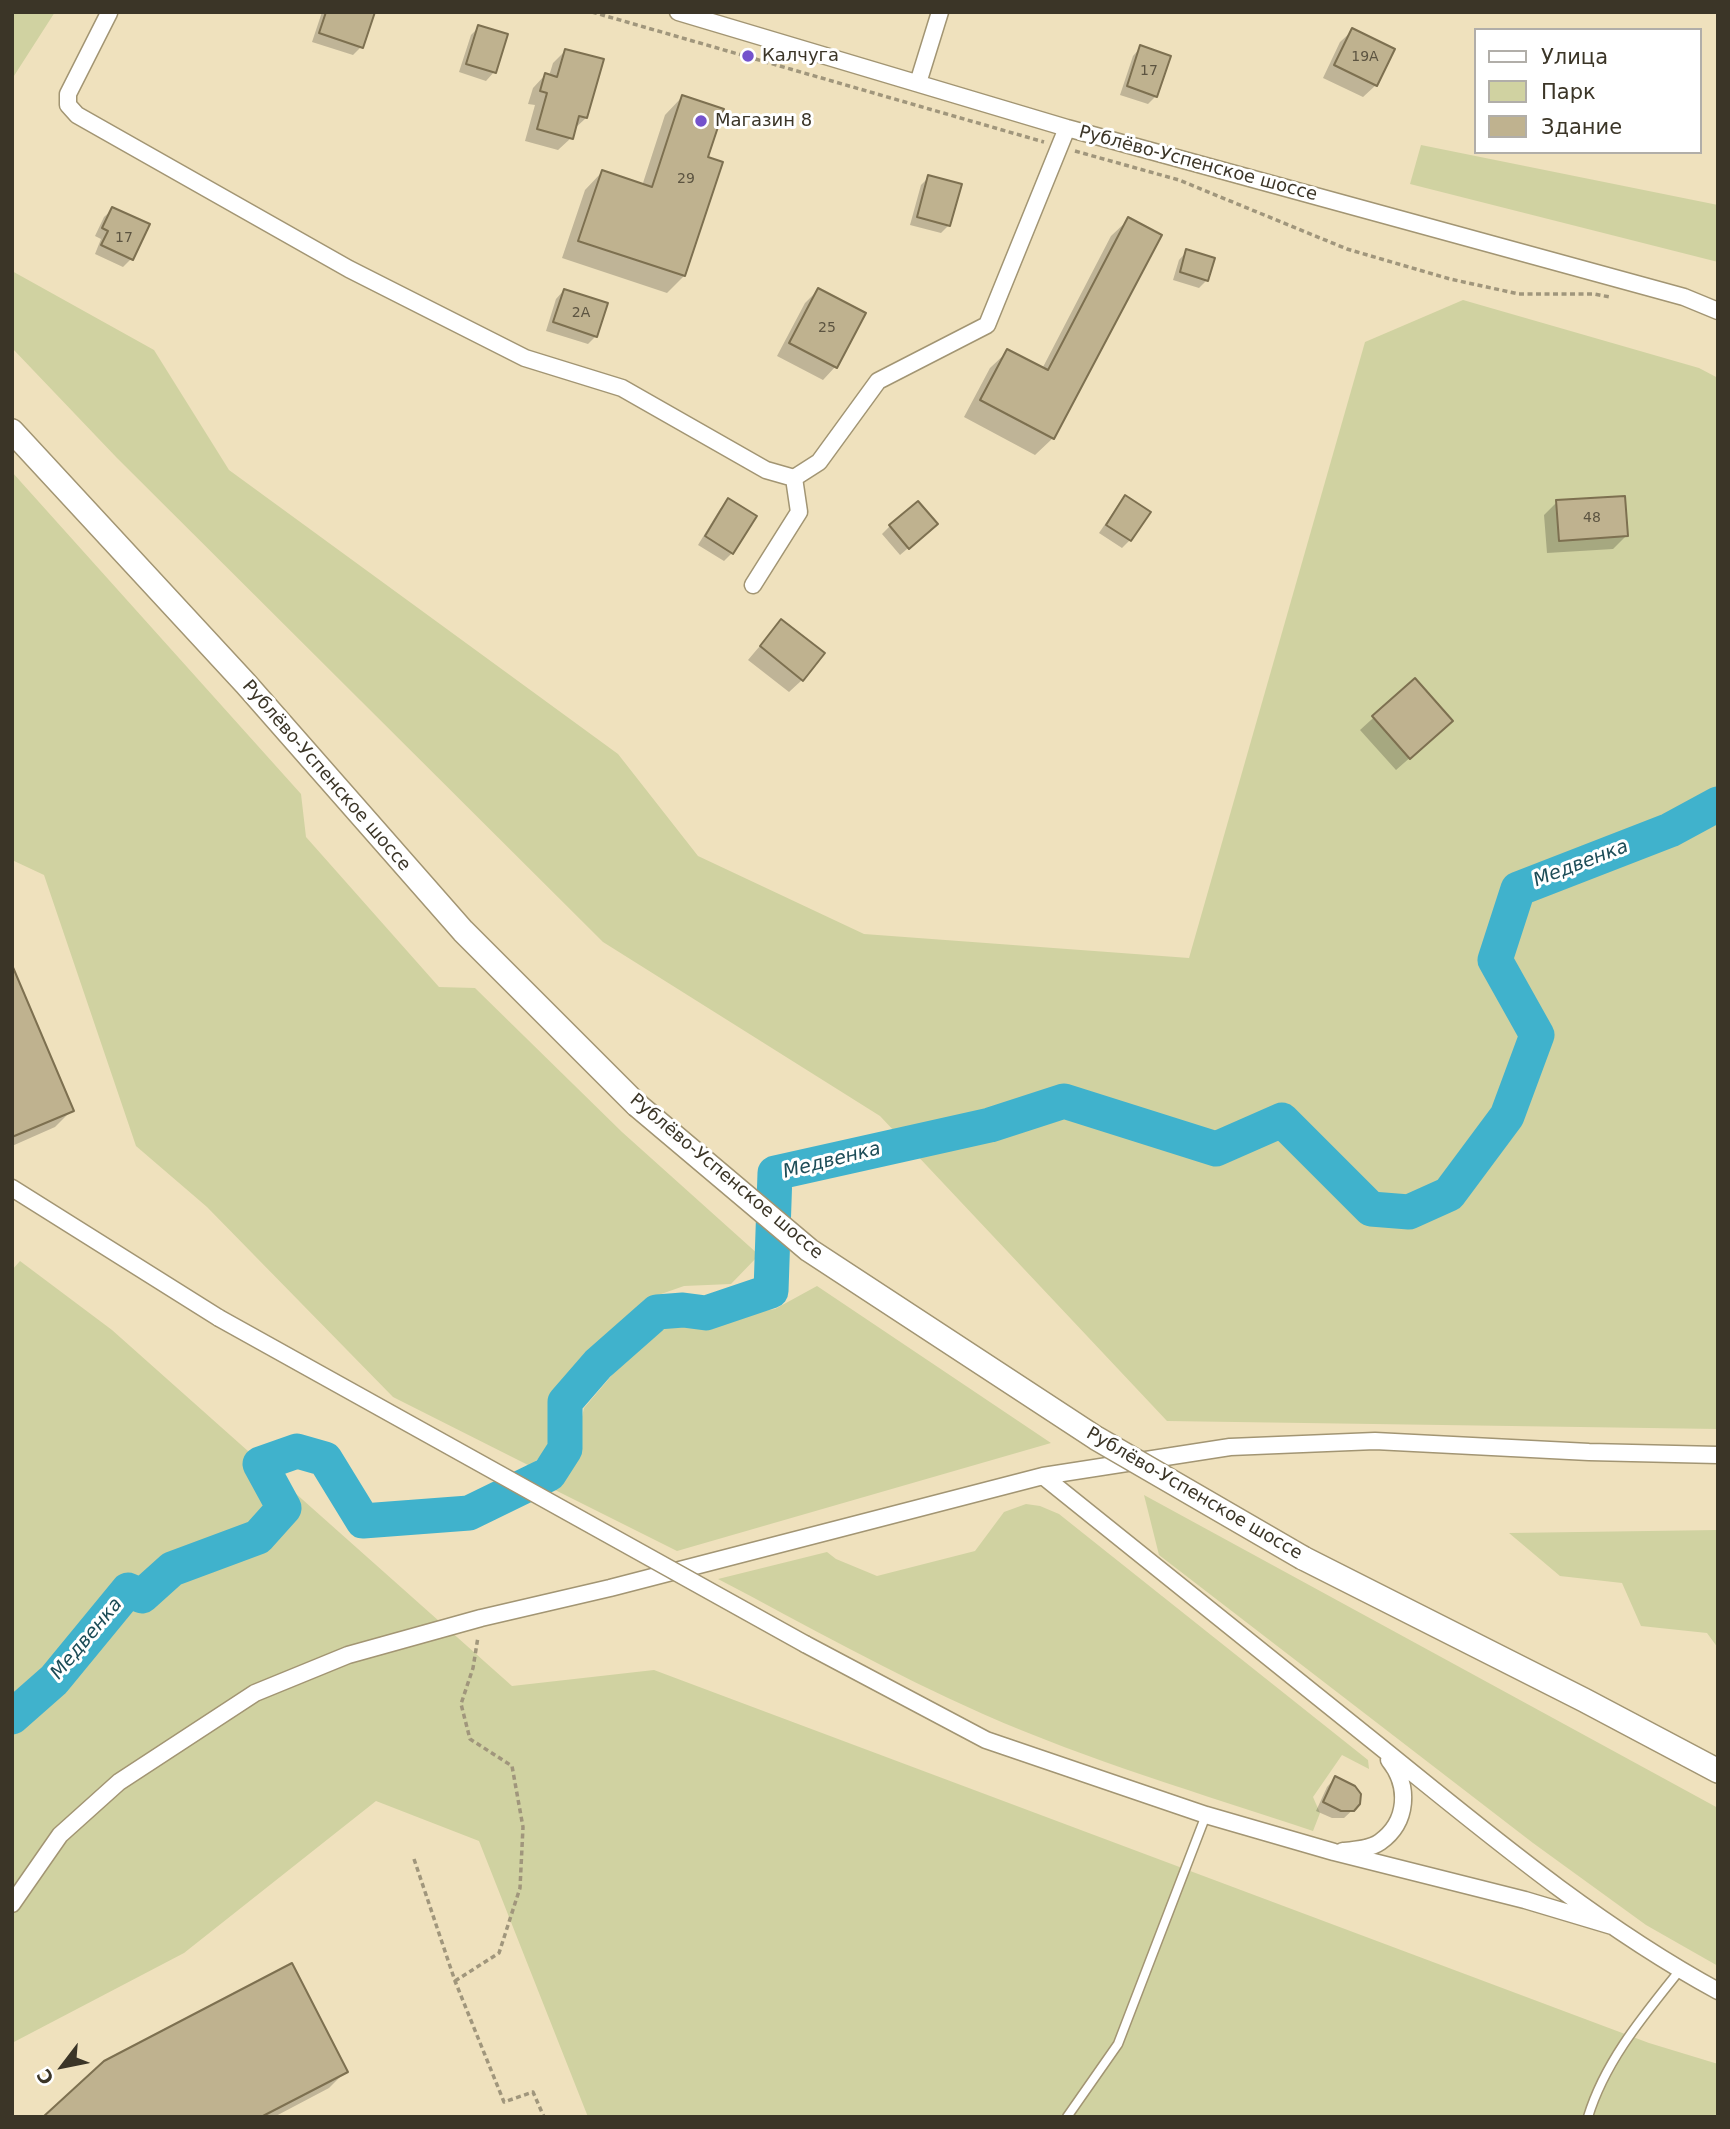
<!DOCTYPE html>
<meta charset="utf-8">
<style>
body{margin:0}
#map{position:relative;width:1730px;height:2129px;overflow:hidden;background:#efe1bd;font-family:"DejaVu Sans",sans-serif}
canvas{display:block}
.frame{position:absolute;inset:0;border:14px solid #3b3527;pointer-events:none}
.legend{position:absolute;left:1474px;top:28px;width:228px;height:126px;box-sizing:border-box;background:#fff;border:2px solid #b1aea9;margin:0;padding:9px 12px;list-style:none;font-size:21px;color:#3b3527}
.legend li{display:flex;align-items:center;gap:14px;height:35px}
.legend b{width:35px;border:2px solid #b1aea9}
.north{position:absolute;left:28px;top:2031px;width:70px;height:70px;-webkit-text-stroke:5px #fff;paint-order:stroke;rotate:238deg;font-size:19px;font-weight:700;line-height:28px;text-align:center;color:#3b3527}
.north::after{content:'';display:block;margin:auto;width:24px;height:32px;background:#3b3527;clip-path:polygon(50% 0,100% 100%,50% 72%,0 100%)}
</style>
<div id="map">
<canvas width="1730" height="2129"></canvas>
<div class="frame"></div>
<ul class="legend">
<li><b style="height:9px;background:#fff"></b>Улица</li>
<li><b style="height:19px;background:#d0d2a1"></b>Парк</li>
<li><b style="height:19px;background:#bfb28f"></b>Здание</li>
</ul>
<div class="north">С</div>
</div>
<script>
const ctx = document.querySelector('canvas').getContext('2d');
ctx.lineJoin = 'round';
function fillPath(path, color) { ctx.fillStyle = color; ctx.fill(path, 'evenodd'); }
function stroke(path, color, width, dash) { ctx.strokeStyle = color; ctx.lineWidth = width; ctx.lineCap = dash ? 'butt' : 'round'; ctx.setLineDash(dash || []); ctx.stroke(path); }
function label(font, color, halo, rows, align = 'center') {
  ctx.font = font + ' "DejaVu Sans",sans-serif'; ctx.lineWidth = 6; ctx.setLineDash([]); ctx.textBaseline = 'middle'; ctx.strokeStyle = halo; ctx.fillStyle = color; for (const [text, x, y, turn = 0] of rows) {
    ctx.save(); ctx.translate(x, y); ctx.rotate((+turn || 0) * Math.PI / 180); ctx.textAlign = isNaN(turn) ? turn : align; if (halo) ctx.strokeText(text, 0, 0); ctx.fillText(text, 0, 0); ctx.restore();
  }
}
fillPath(new Path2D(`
 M12,12H55L12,79Z
 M1421,145L1718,205V262L1410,184Z
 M12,271L154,350L229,470L618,754L698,856L864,934L1189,958L1365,342L1463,300L1699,368L1718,378V1429L1167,1421L880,1116L603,942L117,458L12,348Z
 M12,472L301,794L306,837L439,987L475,988L622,1132L759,1255L731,1284L684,1286L644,1300L553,1396L550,1448L530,1466L393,1397L207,1207L136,1146L44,875L12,860Z
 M20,1261L112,1330L512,1686L654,1670L1649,2043L1718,2064V2117H588L479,1841L376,1801L184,1953L12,2043V1270Z
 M817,1286L1051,1443L677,1551L551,1488L573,1457L584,1408L652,1328L699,1322L775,1309Z
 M1144,1495L1718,1808V1966L1646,1925L1533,1843L1159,1555Z
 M1026,1504L1040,1506L1059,1514L1368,1760L1369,1769L1342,1755L1313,1797L1320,1813L1313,1831C1202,1794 1090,1761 983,1714C892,1674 806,1625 718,1579L827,1552L836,1559L877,1576L975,1551L1004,1512Z
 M1718,1530V1648L1707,1633L1641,1626L1622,1583L1560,1576L1509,1533Z`), '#d0d2a1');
fillPath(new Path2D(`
 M322,12H363L361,47L353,55L312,42Z
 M479,27L494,72L486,81L459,72L471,35Z
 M1353,30L1376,85L1363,97L1323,78L1340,42Z
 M1141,47L1156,96L1148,104L1120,95L1133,56Z
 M565,51L586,118L573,130L571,138L558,150L525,141L535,105L528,104L533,88L545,75L549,76L553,63Z
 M682,97L706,158L684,276L667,293L562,258L585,190L602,172L642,186L665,115Z
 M929,177L949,225L941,233L910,225L921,185Z
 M113,209L131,259L123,267L95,254L101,239L95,236L104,217Z
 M1129,219L1053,438L1035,455L964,417L990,368L1008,351L1042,369L1111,236Z
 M1187,251L1207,280L1199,288L1173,280L1179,260Z
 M564,290L596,336L588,344L546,331L556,299Z
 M818,290L863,314L835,367L823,380L777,356L805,303Z
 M1126,497L1130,540L1122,548L1099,533L1118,505Z
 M728,500L732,553L724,561L698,545L720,509Z
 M1557,502L1626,536L1613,549L1547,553L1544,515Z
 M890,526L927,532L900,555L882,534Z
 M781,621L802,680L789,692L748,660Z
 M1415,680L1438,733L1396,770L1360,730Z
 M12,969L72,1110L55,1127L12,1146Z
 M1335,1778L1359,1804L1344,1818H1332L1316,1811L1327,1787Z
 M346,2071L329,2088L274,2117H45Z`), '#0003');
stroke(new Path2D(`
 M12,1717L54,1680L128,1590L142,1596L172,1569L258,1537L284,1508L260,1464L297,1451L325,1459L363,1521L469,1513L549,1474L565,1449V1402L598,1364L657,1312L683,1310L706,1313L771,1291L775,1173L990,1125L1064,1101L1216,1149L1282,1120L1371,1209L1409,1212L1449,1194L1507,1116L1537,1035L1495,960L1518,889L1670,830L1718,804`), '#40b2cc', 35);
const building = new Path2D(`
 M326,12H375L363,48L319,33Z
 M478,25L508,34L496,73L466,64Z
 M1352,28L1395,49L1377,86L1334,65Z
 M1140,45L1171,56L1157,97L1127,86Z
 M565,49L604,59L587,118L579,116L573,139L537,129L547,93L540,91L545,73L557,77Z
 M682,95L724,109L708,157L723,162L685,276L578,241L602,170L652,187Z
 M928,175L962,184L950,226L917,217Z
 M112,207L150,224L133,260L101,245L108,231L102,228Z
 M1128,217L1162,235L1054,439L980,400L1007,349L1048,370Z
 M1186,249L1215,258L1208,281L1180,272Z
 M818,288L866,313L837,368L789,343Z
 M564,289L608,303L597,337L553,322Z
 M1125,495L1151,512L1131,541L1106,525Z
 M1625,496L1628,536L1559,541L1556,500Z
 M728,498L757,516L733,554L705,536Z
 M918,501L938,524L909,549L889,525Z
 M781,619L825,653L803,681L760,646Z
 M1415,678L1453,721L1410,759L1372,716Z
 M12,965L74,1111L12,1137Z
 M1335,1776L1355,1786L1361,1794L1360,1804L1354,1811H1341L1323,1802Z
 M292,1963L348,2072L261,2117H43L104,2061Z`);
fillPath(building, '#bfb28f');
stroke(building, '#7d7050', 2);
const lane = new Path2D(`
 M1067,2117L1118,2044L1206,1815
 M1588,2117C1605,2061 1644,2015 1680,1970`);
const street = new Path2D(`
 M678,12L1067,128L1684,297L1718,311
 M109,13L68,94V105L77,115L349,269L525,358L622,388L766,470L794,478L819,462L878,381L987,325L1067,128
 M918,83L940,12
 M753,585L799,512L794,478
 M12,1188L219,1318
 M1043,1476C1154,1566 1266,1655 1378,1745C1487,1833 1595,1924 1718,1991
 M805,1644L986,1740L1206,1815L1334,1852L1525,1900L1612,1926
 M1343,1851C1355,1850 1370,1849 1380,1842C1408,1822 1410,1786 1389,1760
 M12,1904L60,1835L119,1782L255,1693L348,1655L481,1618L610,1588L1043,1476L1230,1447L1375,1441L1589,1452L1718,1455`);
const secondary = new Path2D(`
 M12,431L246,684L463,931L637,1105
 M1303,1558L1584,1700L1718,1771`);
stroke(lane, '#a29573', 11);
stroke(street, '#a29573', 19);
stroke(secondary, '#a29573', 26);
stroke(new Path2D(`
 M592,12L1044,142
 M1075,151L1179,180L1347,249L1450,279L1519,294H1594L1610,297
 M414,1859L455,1981L504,2102L533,2092L544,2117
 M455,1981L499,1953L520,1888L523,1827L512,1766L470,1739L461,1704L473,1668L478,1637`), '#a0967c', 3.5, [5, 3.5]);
stroke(lane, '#fff', 8);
stroke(street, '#fff', 16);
stroke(secondary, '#fff', 23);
const streetBridge = new Path2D(`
 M219,1318L805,1644`);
const secondaryBridge = new Path2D(`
 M637,1105L809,1250L1096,1438L1303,1558`);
stroke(streetBridge, '#a29573', 19, []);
stroke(secondaryBridge, '#a29573', 26, []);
stroke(streetBridge, '#fff', 16);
stroke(secondaryBridge, '#fff', 23);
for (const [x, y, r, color] of [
 [748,56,7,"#7452cc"],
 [701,121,7,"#7452cc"]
]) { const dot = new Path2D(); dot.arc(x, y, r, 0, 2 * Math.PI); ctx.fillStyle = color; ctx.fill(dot); stroke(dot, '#fff', 2.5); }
label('14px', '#5c5441', null, [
 ["19А",1365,57],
 ["17",1149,71],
 ["29",686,179],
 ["17",124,238],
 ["2А",581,313],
 ["25",827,328],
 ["48",1592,518]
]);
label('18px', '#3b3527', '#fff', [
 ["Калчуга",762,56],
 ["Магазин 8",715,121]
], 'left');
label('18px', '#3b3527', '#fff', [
 ["Рублёво-Успенское шоссе",1198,164,15],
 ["Рублёво-Успенское шоссе",326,776,49],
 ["Рублёво-Успенское шоссе",726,1177,40],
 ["Рублёво-Успенское шоссе",1194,1494,30]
]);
label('italic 19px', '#1c4c57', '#fff', [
 ["Медвенка",1581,864,-21],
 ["Медвенка",832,1161,-14],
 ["Медвенка",87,1639,-50]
]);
</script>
